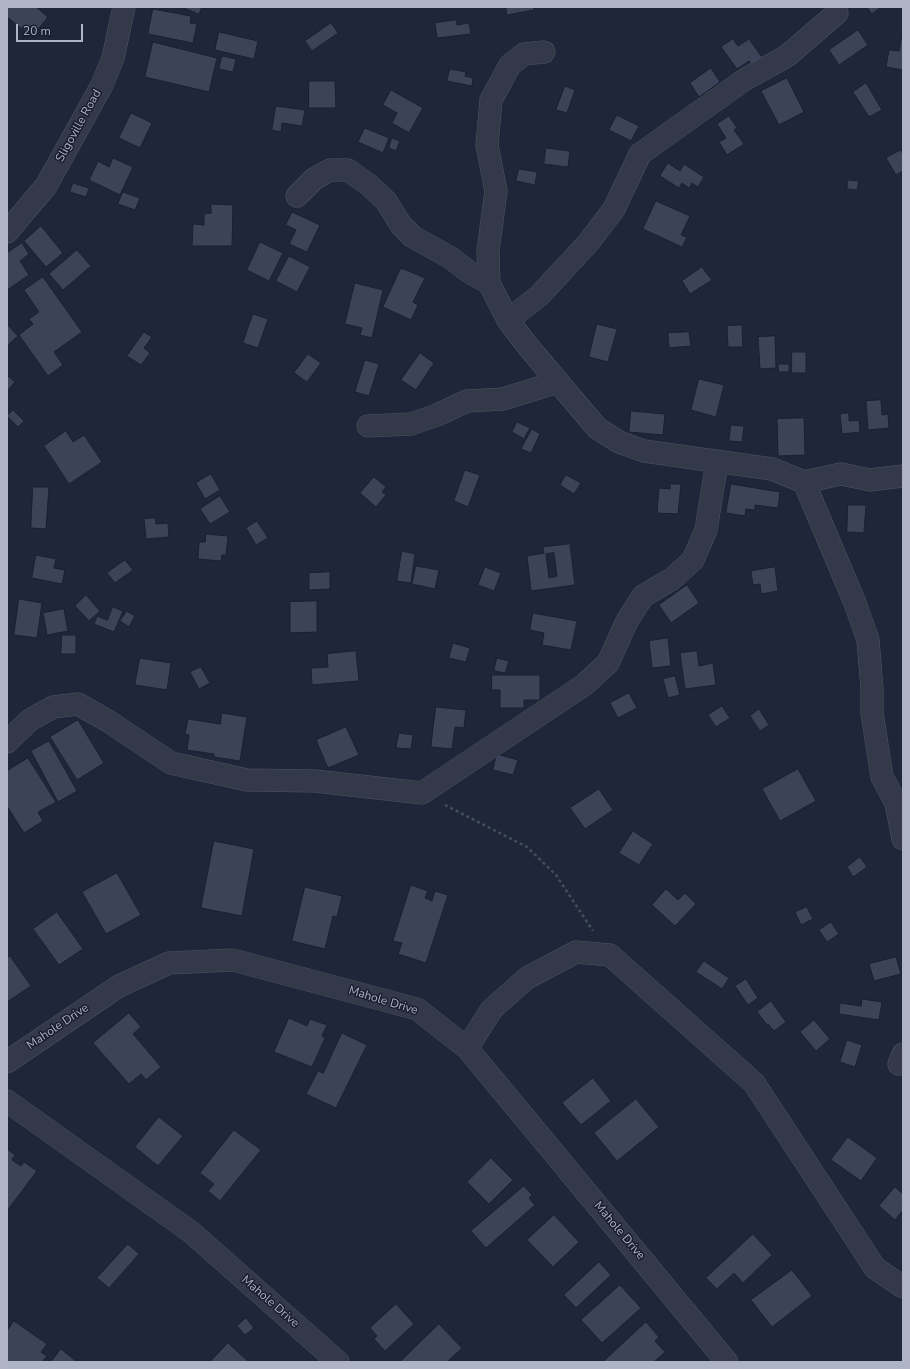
<!DOCTYPE html>
<style>
body{margin:0}
#map{position:relative;width:910px;height:1369px;overflow:hidden;background:#202639;font-family:"Nunito Sans",sans-serif}
canvas{display:block}
.frame{position:absolute;inset:0;border:8px solid #aeb3c6;pointer-events:none}
.scale{position:absolute;left:16px;top:24px;width:67px;height:18px;box-sizing:border-box;border:2px solid #aeb3c6;border-top:0;padding-left:5px;font-size:12px;line-height:14px;white-space:nowrap;color:#aeb3c6;-webkit-text-stroke:3px #191e2e;paint-order:stroke}
</style>
<div id="map">
<canvas width="910" height="1369"></canvas>
<div class="frame"></div>
<div class="scale">20 m</div>
</div>
<script>
const ctx = document.querySelector('canvas').getContext('2d');
ctx.lineJoin = 'round';
function fillPath(path, color) { ctx.fillStyle = color; ctx.fill(path, 'evenodd'); }
function stroke(path, color, width, dash) { ctx.strokeStyle = color; ctx.lineWidth = width; ctx.lineCap = dash ? 'butt' : 'round'; ctx.setLineDash(dash || []); ctx.stroke(path); }
function label(font, color, halo, rows, align = 'center') {
  ctx.font = font + ' "Nunito Sans",sans-serif'; ctx.lineWidth = 3; ctx.setLineDash([]); ctx.textBaseline = 'middle'; ctx.strokeStyle = halo; ctx.fillStyle = color; for (const [text, x, y, turn = 0] of rows) {
    ctx.save(); ctx.translate(x, y); ctx.rotate((+turn || 0) * Math.PI / 180); ctx.textAlign = isNaN(turn) ? turn : align; if (halo) ctx.strokeText(text, 0, 0); ctx.fillText(text, 0, 0); ctx.restore();
  }
}
const building = new Path2D(`
 M7,7H36L48,17L32,37L7,17Z
 M182,7H202L199,14Z
 M506,7H533L534,10L507,15Z
 M867,7H881L872,14Z
 M153,9L191,16L190,23L197,24L193,43L148,34Z
 M456,20L457,25L469,23L471,34L437,38L435,23Z
 M331,23L338,33L312,51L305,41Z
 M858,30L868,45L839,65L829,50Z
 M219,32L258,41L254,59L215,50Z
 M733,39L738,46L749,39L764,60L754,68L749,61L737,69L721,47Z
 M901,39L903,40V70L886,67L889,50L899,51Z
 M153,42L217,58L209,92L145,77Z
 M222,56L236,59L233,72L219,69Z
 M711,68L720,82L699,97L690,83Z
 M450,69L466,72L465,76L473,78L472,86L447,81Z
 M787,78L804,112L779,125L761,91Z
 M309,81H335L336,108H309Z
 M866,83L882,110L869,117L853,92Z
 M565,86L575,90L567,113L556,110Z
 M391,90L423,108L409,133L392,123L397,113L383,105Z
 M276,106L305,110L302,126L282,123L281,132L272,130Z
 M131,113L152,123L140,148L119,138Z
 M617,115L639,126L631,141L609,130Z
 M729,116L737,128L734,130L744,144L727,155L719,142L726,138L717,124Z
 M365,128L389,138L383,153L358,142Z
 M392,138L400,141L396,151L389,148Z
 M546,148L570,151L568,167L544,164Z
 M901,150L903,154V171L896,175L886,158Z
 M113,158L133,167L120,195L89,180L98,161L109,167Z
 M668,163L680,171L684,164L704,177L698,187L692,183L689,188L682,183L679,188L660,176Z
 M519,169L537,172L535,185L516,181Z
 M848,180L859,181L857,190L847,189Z
 M73,183L89,188L86,197L70,192Z
 M123,192L140,198L135,210L118,204Z
 M656,201L690,216L681,235L687,237L682,247L643,229Z
 M211,204L233,205L232,246H192L193,224L204,225V214L211,213Z
 M292,212L320,225L307,252L289,244L296,230L286,225Z
 M41,226L63,253L46,267L24,241Z
 M260,242L283,253L269,281L247,270Z
 M22,243L29,254L20,261L29,275L7,290V253Z
 M77,250L91,266L63,290L49,274Z
 M289,256L310,267L297,292L276,281Z
 M702,267L712,280L690,294L682,281Z
 M401,268L425,278L413,302L418,305L411,320L383,307Z
 M43,277L82,332L54,352L63,365L48,376L19,335L33,324L29,319L39,312L24,290Z
 M355,283L383,290L372,338L360,335L362,328L345,324Z
 M253,314L268,319L258,348L243,343Z
 M7,324L18,336L7,346Z
 M597,324L617,329L608,362L589,357Z
 M742,325L743,347H728L727,326Z
 M144,332L152,337L144,348L150,353L141,365L127,356Z
 M689,332L691,346L669,348L668,333Z
 M775,336L776,368L760,369L758,337Z
 M792,352H806V373H792Z
 M420,353L434,363L416,390L401,380Z
 M308,354L321,363L307,382L294,373Z
 M365,360L379,364L369,396L355,392Z
 M778,364H789V372H779Z
 M7,375L15,382L7,391Z
 M699,379L724,385L716,417L691,410Z
 M881,400L882,415L888,414L889,428L868,430L866,401Z
 M13,410L24,421L18,427L7,416Z
 M631,411L665,414L663,435L629,432Z
 M849,413V421L859,420L860,432L842,434L840,414Z
 M804,418L805,455L778,456L777,419Z
 M517,422L530,428L524,439L512,432Z
 M731,425L744,426L742,442L729,441Z
 M532,429L540,434L531,453L521,449Z
 M66,431L73,442L84,435L102,462L69,484L44,446Z
 M465,470L480,475L468,507L454,501Z
 M211,474L220,490L205,499L196,483Z
 M566,475L581,483L574,494L560,485Z
 M374,477L386,487L382,492L386,495L376,507L360,493Z
 M670,484H681L678,514L657,513L659,488L670,489Z
 M731,484L780,492L778,508L755,505V510L746,509L745,516L726,513Z
 M33,487H49L46,529L31,528Z
 M220,496L230,512L210,524L200,509Z
 M848,505H866L864,533L847,532Z
 M155,518L156,524L168,523L169,537L146,539L144,519Z
 M257,521L268,538L256,545L246,528Z
 M206,534L228,536L226,555H222L221,561L198,559L199,542H205Z
 M570,544L575,585L531,591L527,556L544,553L543,547ZM554,553L557,576L549,578L546,554Z
 M402,551L415,554L411,583L397,581Z
 M36,555L56,559L54,568L65,570L62,584L32,578Z
 M125,560L133,570L115,583L107,573Z
 M416,566L439,570L435,589L412,584Z
 M485,567L501,573L494,591L478,585Z
 M775,567L778,591L761,594L760,584L753,585L751,571Z
 M330,572V589L309,590V573Z
 M687,585L699,603L671,623L659,605Z
 M86,595L100,611L89,621L75,606Z
 M19,599L42,603L37,638L14,635Z
 M317,601V632L290,633V602Z
 M113,607L123,611L114,632L94,624L97,616L107,620Z
 M64,609L68,631L47,635L43,613Z
 M127,611L135,616L129,627L120,621Z
 M533,613L577,621L571,650L542,645L544,633L530,630Z
 M62,635H76V654H61Z
 M668,638L671,666L652,668L649,641Z
 M453,643L470,648L466,662L449,658Z
 M356,651L359,681L312,685L311,668L328,667L327,654Z
 M697,651L699,666L713,663L716,685L685,689L680,653Z
 M140,658L171,663L167,690L135,685Z
 M497,658L509,661L505,673L494,671Z
 M201,667L210,683L199,689L190,672Z
 M492,675H540V700H524V708H500V690H492Z
 M675,676L680,695L668,698L663,679Z
 M629,693L637,708L618,718L610,703Z
 M722,706L730,718L716,727L708,715Z
 M436,707L466,710L464,728L455,727L452,749L431,747Z
 M759,709L769,725L760,731L750,716Z
 M222,713L247,717L240,761L214,757V754L187,750L189,735L185,734L188,719L220,724Z
 M78,720L104,763L77,780L50,737Z
 M346,727L359,755L328,768L316,740Z
 M399,733L413,735L411,749L396,748Z
 M49,741L77,791L58,802L31,751Z
 M497,754L518,760L513,775L493,770Z
 M28,758L56,802L38,812L43,821L24,833L7,806V771Z
 M798,769L816,801L780,821L762,789Z
 M599,789L613,810L585,829L570,808Z
 M633,831L653,844L639,865L619,853Z
 M214,841L254,849L242,916L201,908Z
 M860,857L867,867L853,877L847,867Z
 M117,873L141,915L106,934L82,892Z
 M411,885L428,891L425,898L432,901L435,891L448,895L426,963L398,954L402,943L393,941Z
 M305,887L342,896L337,917L333,916L325,949L292,941Z
 M666,889L678,900L685,893L696,904L675,926L652,905Z
 M807,907L813,919L801,925L795,912Z
 M57,912L83,949L59,965L33,929Z
 M831,922L839,934L827,942L819,930Z
 M10,956L31,986L7,1002V958Z
 M896,957L901,974L874,981L869,964Z
 M704,961L729,978L722,989L696,972Z
 M746,979L758,998L748,1005L735,986Z
 M862,999L882,1002L879,1020L839,1014L840,1003L861,1006Z
 M771,1001L786,1022L774,1031L768,1024L767,1025L757,1012Z
 M129,1013L141,1027L133,1034L161,1067L146,1080L141,1074L129,1084L93,1043Z
 M289,1018L307,1026L310,1019L327,1025L322,1036L325,1038L312,1067L274,1052Z
 M814,1020L830,1039L816,1051L800,1032Z
 M342,1033L367,1045L336,1108L306,1094L318,1071L323,1073Z
 M847,1040L862,1045L855,1067L840,1062Z
 M593,1078L611,1101L581,1125L562,1103Z
 M636,1099L659,1127L617,1161L594,1133Z
 M159,1117L183,1136L158,1166L135,1147Z
 M234,1130L261,1150L220,1201L208,1191L214,1184L200,1173Z
 M848,1137L877,1158L861,1181L831,1160Z
 M7,1149L15,1155L12,1160L21,1166L24,1162L37,1171L7,1211Z
 M491,1158L513,1180L489,1204L467,1182Z
 M524,1186L532,1195L529,1198L535,1205L486,1248L471,1231Z
 M895,1187L903,1194V1210L895,1220L879,1206Z
 M554,1215L579,1242L553,1267L527,1240Z
 M753,1234L772,1255L743,1283L734,1273L717,1289L706,1278Z
 M128,1244L139,1254L109,1288L97,1278Z
 M599,1262L611,1275L576,1308L564,1295Z
 M792,1270L812,1296L772,1327L751,1300Z
 M620,1285L641,1308L602,1343L581,1320Z
 M396,1304L414,1324L385,1351L374,1339L377,1336L370,1328Z
 M246,1318L254,1328L245,1335L237,1326Z
 M14,1321L47,1344L41,1352L47,1356L42,1362H7V1331Z
 M646,1322L659,1337L655,1341L665,1352L654,1362H603Z
 M439,1324L462,1348L447,1362H400Z
 M228,1343L249,1362H210Z
 M61,1349L77,1362H51Z`);
fillPath(building, '#3c4359');
stroke(building, '#1b2030', 1);
const minor = new Path2D(`
 M544,52L524,54L510,65L491,100L487,145L496,191L488,251L489,283L508,320L526,344L597,428L619,442L644,451L772,469L804,482L841,474L870,480L903,476
 M297,196L314,179L330,170H348L369,185L386,201L401,225L413,237L451,258L469,272L489,283
 M7,232L46,186L102,85L113,58L124,7
 M508,320L539,296L588,243L614,209L640,154L744,80L787,56L837,13
 M368,426L411,424L437,415L467,401L503,399L558,382
 M804,482L855,603L868,640L872,689V713L882,777L896,803L903,839
 M7,742L30,720L53,707L78,704L108,721L171,763L247,780L315,781L422,793L584,685L608,663L627,621L643,596L672,579L693,560L706,530L717,462
 M467,1048L492,1009L527,978L576,952L610,955L754,1083L875,1268L903,1287
 M7,1062L119,986L169,963L233,960L417,1009L467,1048L727,1362
 M899,1064L903,1054
 M7,1101L191,1232L338,1362`);
stroke(minor, '#4e5364', 23);
stroke(new Path2D(`
 M445,805L527,847L556,875L593,931`), '#405057', 2.5, [3, 3]);
stroke(minor, '#343949', 22);
label('12px', '#aeb3c6', '#191e2e', [
 ["Sligoville Road",79,126,-61],
 ["Mahole Drive",383,1001,17],
 ["Mahole Drive",58,1027,-34],
 ["Mahole Drive",619,1231,50],
 ["Mahole Drive",270,1302,41]
]);
</script>
